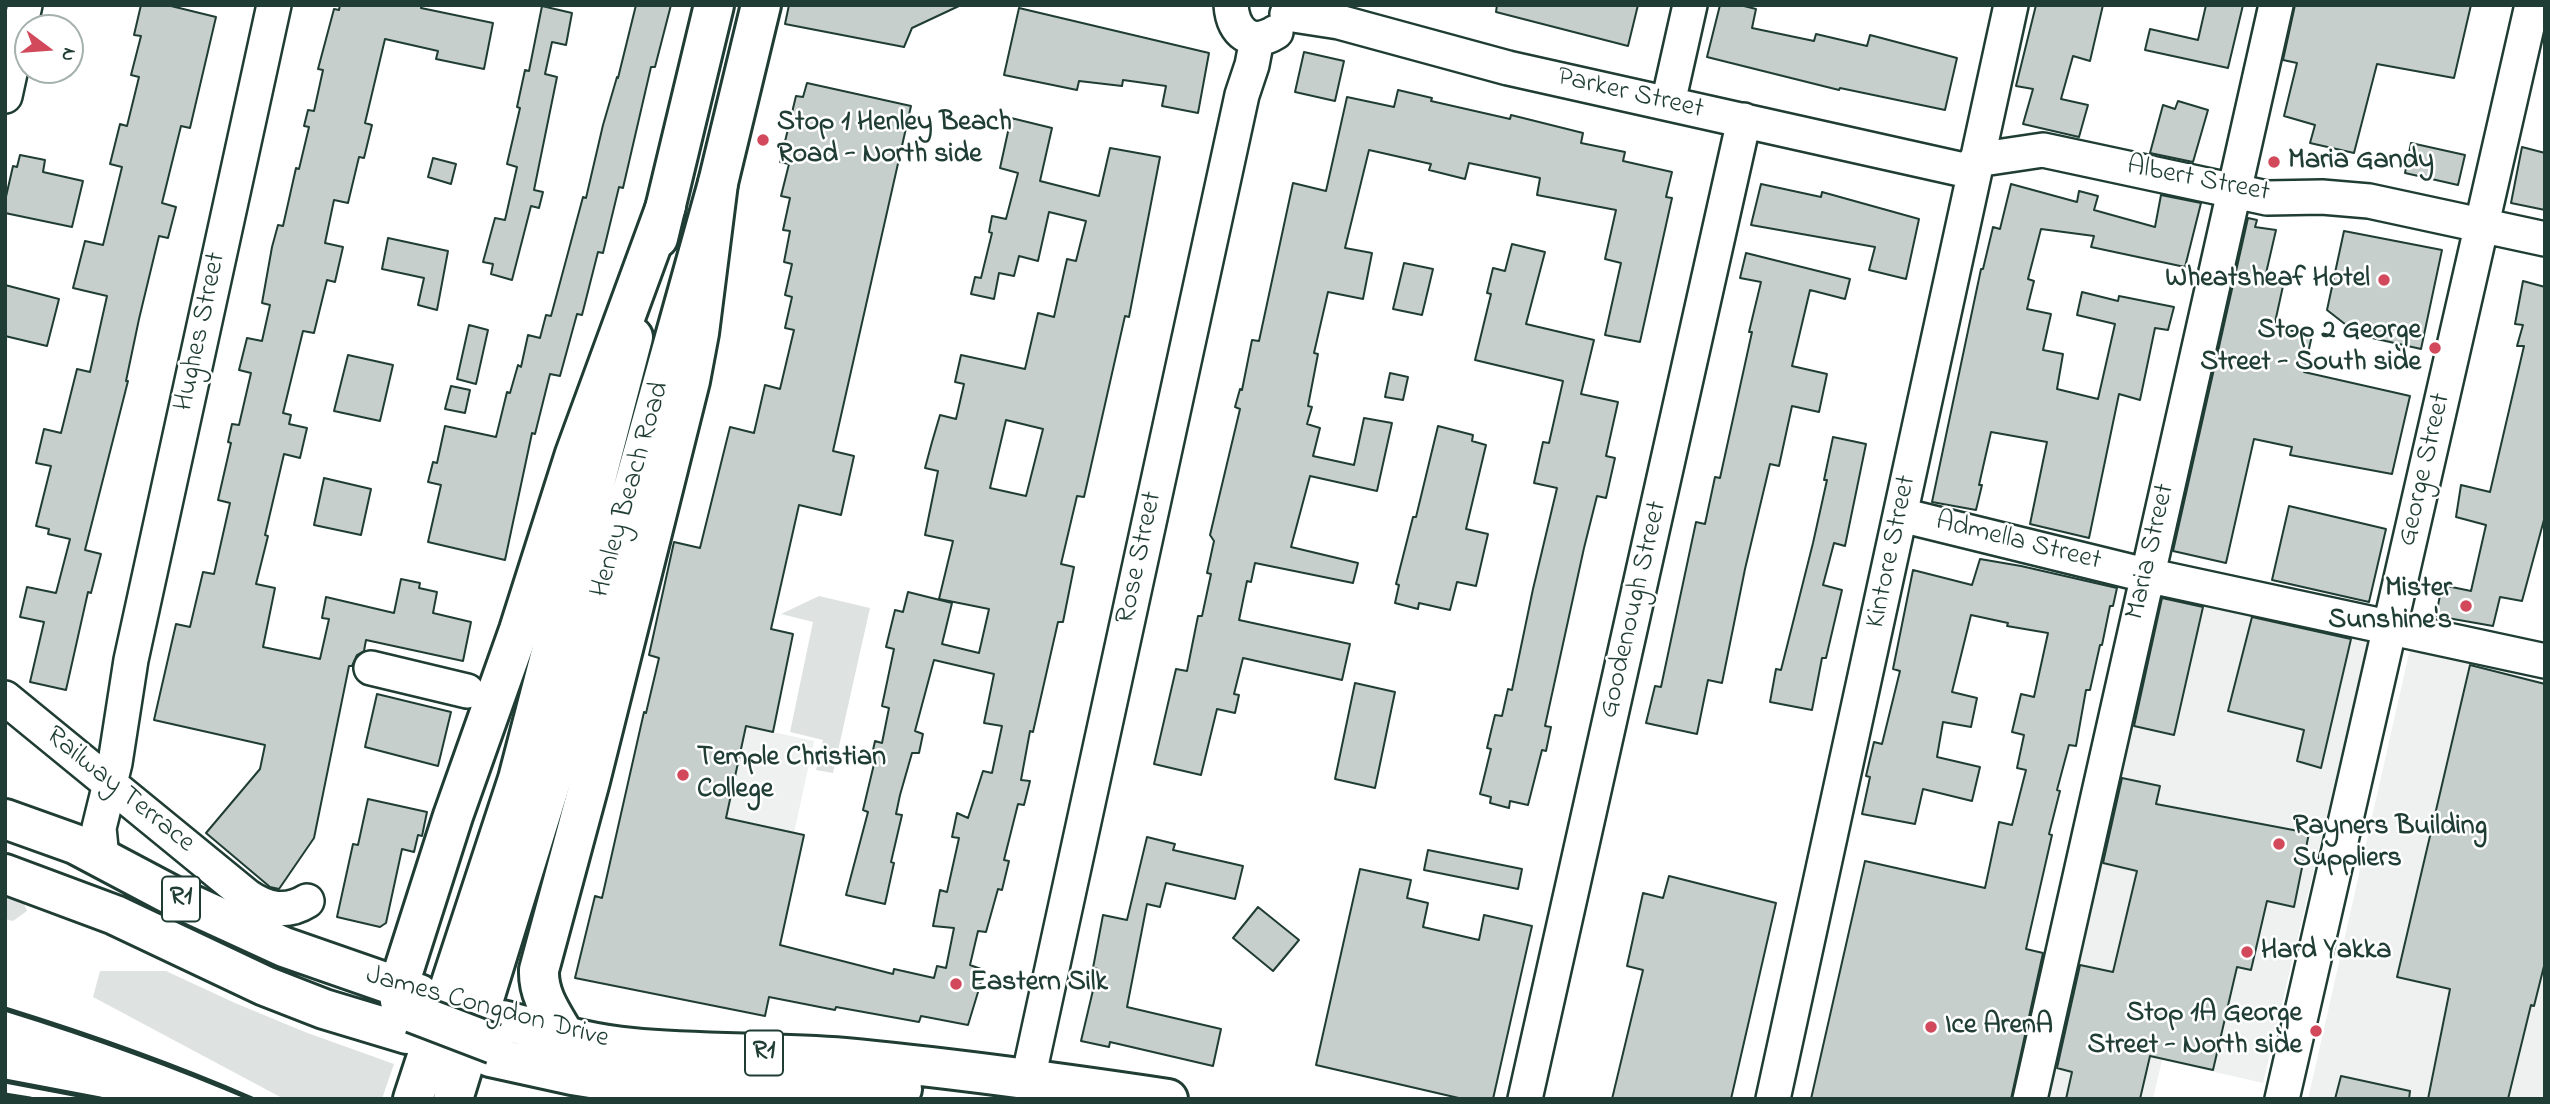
<!DOCTYPE html>
<style>
body{margin:0}
#map{position:relative;width:2550px;height:1104px;overflow:hidden;background:#fff;font-family:"Indie Flower",sans-serif}
canvas{display:block}
.frame{position:absolute;inset:0;border:7px solid #1f3d34;pointer-events:none}
.north{position:absolute;left:14px;top:14px;width:70px;height:70px;box-sizing:border-box;background:#fff;border:2px solid #a5b1ae;border-radius:50%;rotate:106deg;font-size:19px;font-weight:700;line-height:28px;text-align:center;color:#1f3d34}
.north::after{content:'';display:block;margin:auto;width:24px;height:32px;background:#d1495b;clip-path:polygon(50% 0,100% 100%,50% 72%,0 100%)}
</style>
<div id="map">
<canvas width="2550" height="1104"></canvas>
<div class="frame"></div>
<div class="north">N</div>
</div>
<script>
const ctx = document.querySelector('canvas').getContext('2d');
ctx.lineJoin = 'round';
function fillPath(path, color) { ctx.fillStyle = color; ctx.fill(path, 'evenodd'); }
function stroke(path, color, width, dash) { ctx.strokeStyle = color; ctx.lineWidth = width; ctx.lineCap = dash ? 'butt' : 'round'; ctx.setLineDash(dash || []); ctx.stroke(path); }
function label(font, color, halo, rows, align = 'center') {
  ctx.font = font + ' "Indie Flower",sans-serif'; ctx.lineWidth = 5; ctx.setLineDash([]); ctx.textBaseline = 'middle'; ctx.strokeStyle = halo; ctx.fillStyle = color; for (const [text, x, y, turn = 0] of rows) {
    ctx.save(); ctx.translate(x, y); ctx.rotate((+turn || 0) * Math.PI / 180); ctx.textAlign = isNaN(turn) ? turn : align; if (halo) ctx.strokeText(text, 0, 0); ctx.fillText(text, 0, 0); ctx.restore();
  }
}
fillPath(new Path2D(`
 M2151,586L2370,635L2263,1083L2162,1060L2153,1099H2035Z
 M2410,649L2545,682V1099H2308Z
 M746,726L814,741L794,833L726,818Z`), '#eef1f0');
fillPath(new Path2D(`
 M819,596L870,608L833,773L816,770L823,740L790,732L813,622L781,614Z
 M5,890L20,894L27,911L13,921L5,919Z
 M100,971H166L235,1003L305,1032L394,1064L382,1099H284L93,997Z`), '#dee3e2');
const building = new Path2D(`
 M141,5H167L216,17L190,128L181,126L162,203L176,207L168,238L159,236L139,319L126,381H128L85,550L101,554L91,593L88,592L66,690L30,682L44,622L20,617L27,587L56,593L70,539L48,534L49,529L36,526L51,466L36,463L44,429L61,433L77,369L90,372L107,296L73,288L85,241L103,245L122,167L110,164L120,124L127,126L139,77L131,75L141,36L134,35Z
 M340,5H422L421,8L493,23L484,69L436,59L438,51L385,39L365,123L372,125L364,158L359,157L348,203L334,200L325,243L343,247L335,282L327,280L314,333L303,331L283,413L291,415L289,424L307,428L300,458L284,454L265,535L268,536L256,584L275,588L263,647L320,659L329,619L322,618L326,597L394,613L401,579L420,583L419,588L437,592L433,613L471,622L463,661L366,640L364,651L357,655L352,666H349L314,838L279,889L270,887L206,833L260,769L265,745L154,720L176,624L190,627L203,572L214,574L230,503L218,500L231,443L228,442L232,424L239,425L251,373L239,370L247,338L262,341L270,305L262,303L272,247L278,225L283,226L296,168L299,169L309,127L304,126L308,110L314,111L323,70L318,69L334,9L339,10Z
 M636,5H671L655,67H651L623,188L619,187L603,253L598,252L582,315L577,314L560,376L550,374L535,434L532,433L505,560L428,542L441,485L428,482L433,462L437,463L445,426L496,437L507,392L510,393L518,365L521,367L528,335L540,338L546,315L551,316L583,197L586,198L603,125L617,77L618,78Z
 M789,5H961L912,28L904,47L785,24Z
 M1497,5H1638L1628,46L1496,12Z
 M1720,5H1740L1756,9L1752,28L1814,41L1816,34L1867,46L1870,35L1957,58L1945,110L1840,88L1839,90L1707,57Z
 M2036,5H2103L2090,61L2073,56L2061,99L2088,105L2079,137L2023,124L2033,89L2016,86Z
 M2206,5H2243L2228,68L2145,50L2150,29L2198,40Z
 M2295,5H2471L2454,78L2377,64L2354,153L2310,143L2315,125L2284,116L2297,63L2283,60Z
 M542,6L572,13L566,45L552,42L545,74L557,77L534,190L543,192L539,208L531,206L512,280L491,274L493,264L483,262L495,218L505,220L517,167L507,164L520,108L517,107L525,70L529,71Z
 M1019,8L1209,53L1198,113L1162,106L1166,86L1123,80L1122,86L1079,81L1077,90L1004,75Z
 M1304,52L1344,61L1335,101L1295,92Z
 M807,83L911,106L833,451L854,456L841,515L799,505L771,629L793,634L773,732L746,726L726,818L804,835L780,945L893,974L894,969L934,978L937,966L946,968L954,928L933,926L940,890L947,892L959,838L952,837L957,813L968,818L983,771L992,773L1002,726L984,723L994,674L934,660L915,731L923,734L919,753H912L900,795L896,814L902,815L891,862L894,863L885,904L846,895L868,812L863,810L874,764H870L875,741L882,743L889,708L882,706L894,649L886,647L895,610L903,612L908,592L952,603L942,644L979,653L989,609L939,599L953,541L925,535L938,471L925,468L932,442L940,415L956,419L964,384L955,382L961,355L1025,369L1038,313L1054,317L1067,259L1076,261L1086,221L1049,212L1038,261L1019,256L1014,276L999,273L994,299L971,294L975,277L981,278L992,233L989,232L992,216L1006,219L1018,173L1000,168L1011,118L1052,128L1040,181L1099,196L1110,148L1160,157L1129,317L1125,316L1084,497L1077,496L1061,564L1074,567L1063,622H1058L1033,732L1030,731L1021,780L1030,781L1024,805L1018,804L1004,860L1009,861L1002,890L998,889L986,932L978,931L970,965L981,969L978,978L982,979L968,1025L921,1016L919,1022L836,1007L835,1010L769,997L765,1016L575,978L595,896L602,898L644,712L646,713L659,658L649,655L674,542L700,548L730,427L754,433L765,385L780,389L794,330L785,328L792,297L785,295L792,264L784,262L790,231L783,230L790,198L781,196L789,164L780,162L796,96L803,97ZM1006,420L1043,429L1026,496L990,488Z
 M1398,90L1432,98L1431,101L1510,119L1511,115L1583,133L1581,143L1625,152L1623,161L1672,172L1666,197L1672,198L1640,342L1605,335L1621,263L1605,259L1616,210L1537,195L1540,178L1469,163L1465,179L1429,170L1431,164L1369,150L1345,248L1372,253L1363,299L1328,292L1314,353L1318,354L1308,406L1312,407L1307,424L1320,428L1313,456L1354,465L1364,418L1392,423L1377,491L1310,476L1291,547L1358,563L1353,583L1255,563L1251,582L1247,581L1239,620L1350,644L1342,680L1243,658L1234,694L1239,695L1235,713L1217,709L1201,775L1154,764L1176,669L1187,671L1198,616H1202L1211,574L1207,573L1214,541L1210,535L1240,409L1235,407L1240,389L1242,390L1252,340L1259,341L1293,183L1326,191L1347,97L1394,107Z
 M2178,101L2208,110L2193,162L2150,153L2163,105L2175,109Z
 M2411,143L2465,155L2458,185L2405,173Z
 M2522,147L2545,153V210L2511,203Z
 M20,155L45,160L43,172L83,181L72,227L5,213V201L13,166L17,167Z
 M433,158L456,164L451,184L428,177Z
 M1761,184L1821,197L1822,192L1919,219L1906,279L1869,270L1875,247L1751,225Z
 M2011,184L2077,202L2079,191L2098,196L2094,210L2155,227L2161,195L2201,203L2185,267L2091,247L2094,236L2041,229L2028,279L2034,281L2027,309L2051,314L2043,350L2063,354L2057,389L2098,399L2115,324L2077,315L2082,292L2118,301L2119,296L2174,307L2168,330L2155,328L2140,400L2119,394L2089,538L2030,524L2047,442L1991,432L1979,485H1982L1976,510L1932,502L1981,269H1983L1993,227L2000,229Z
 M2248,218L2257,220L2255,227L2276,230L2264,282L2283,286L2274,327L2312,335L2304,372L2410,396L2392,474L2290,455L2292,447L2254,439L2226,563L2173,551Z
 M2344,231L2442,250L2421,349L2359,335L2327,310Z
 M388,238L448,251L437,310L418,305L424,278L382,269Z
 M1512,244L1545,252L1526,324L1594,340L1581,394L1618,402L1606,456L1615,458L1606,498L1597,496L1584,548L1545,726L1551,727L1546,751L1542,750L1528,805L1510,801L1509,808L1490,803L1491,797L1480,794L1491,749L1487,748L1495,715L1502,716L1508,689L1512,690L1533,589L1557,488L1534,483L1543,442L1549,443L1563,381L1475,360L1491,294L1487,293L1493,268L1505,271Z
 M1746,253L1850,279L1845,299L1810,290L1792,366L1827,374L1819,412L1792,406L1779,466L1770,464L1745,569L1722,683L1708,680L1697,734L1646,723L1655,686L1661,687L1696,522L1705,524L1715,477L1720,478L1752,332H1749L1761,282L1740,278Z
 M1404,263L1433,269L1422,315L1393,309Z
 M2523,281L2545,287V516L2522,601L2500,597L2493,626L2436,616L2442,585L2471,591L2486,525L2456,517L2461,485L2490,492L2524,346H2517L2523,325L2515,324Z
 M5,285L59,299L47,346L5,336Z
 M469,325L488,330L476,384L457,379Z
 M348,355L393,365L380,421L334,411Z
 M1390,373L1408,377L1403,400L1385,397Z
 M451,386L470,390L465,413L445,409Z
 M1438,426L1473,435L1472,441L1486,445L1466,529L1488,534L1476,586L1457,582L1450,610L1419,603L1418,609L1395,603L1399,585L1396,584L1413,517H1416Z
 M1833,437L1866,444L1845,546L1834,543L1823,585L1842,590L1826,658H1822L1812,710L1770,702L1776,669L1781,670L1813,543L1827,480H1824Z
 M324,478L371,489L361,535L314,525Z
 M2289,506L2386,529L2369,602L2272,580Z
 M1980,559L2021,566L2117,588L2113,606H2110L2102,645H2100L2090,690H2086L2076,746L2069,745L2057,790L2060,791L2049,834L2052,835L2026,949L2043,953L2011,1099H1811L1865,861L1985,888L1999,822L2012,825L2026,770L2017,768L2024,735L2012,732L2021,694L2034,697L2048,633L2007,626L2008,623L1971,615L1952,692L1977,698L1971,727L1943,722L1937,757L1980,767L1972,801L1923,789L1915,824L1862,814L1870,777L1866,776L1874,742L1882,744L1900,671L1893,669L1913,570L1972,585Z
 M2162,598L2203,607L2174,735L2134,726Z
 M2252,617L2351,639L2321,768L2297,761L2304,730L2228,711Z
 M2470,665L2545,684V962L2534,1006L2531,1005L2508,1099H2428L2450,989L2397,977Z
 M1355,683L1395,692L1375,788L1335,779Z
 M377,694L451,712L438,766L365,747Z
 M2122,778L2160,786L2156,804L2309,833L2294,907L2267,901L2251,970L2237,967L2213,1070L2150,1056L2140,1099H2066L2072,1072L2057,1068L2080,965L2113,972L2137,871L2103,863Z
 M368,799L427,812L422,836L418,835L414,852L402,849L386,923L380,927L337,917L353,844L358,845Z
 M1147,837L1175,844L1173,850L1243,866L1235,899L1166,883L1160,907L1147,904L1127,1007L1221,1029L1213,1066L1110,1042L1109,1047L1081,1041L1098,969L1093,968L1103,915L1127,920Z
 M1428,850L1522,869L1518,889L1424,870Z
 M1360,869L1411,880L1407,898L1428,903L1423,927L1479,940L1484,915L1532,926L1493,1099H1463L1316,1065Z
 M1669,876L1776,903L1731,1099H1612L1643,970L1627,966L1643,893L1663,898Z
 M1258,907L1299,940L1273,971L1233,938Z
 M2341,1076L2410,1091L2409,1099H2335Z`);
fillPath(building, '#c7cfcc');
stroke(building, '#1f3d34', 2);
const minor = new Path2D(`
 M1231,5C1233,32 1251,48 1276,32
 M1287,14L1339,22L1508,68L1973,172
 M5,96L25,5
 M1668,103L1690,5
 M1976,160L2043,150L2267,198L2322,197L2369,201L2545,239
 M1901,515L2137,573L2545,661
 M371,668L467,691
 M5,698L247,896C266,909 286,914 307,901
 M102,858L99,828L115,763L131,660L274,5
 M1028,1079L1242,95L1252,65L1257,39
 M1525,1099L1744,120
 M1773,1099L2011,5
 M2030,1099L2276,5
 M2282,1099L2532,5`);
const major = new Path2D(`
 M658,238L714,5
 M413,1099L518,779L633,337
 M453,1099L553,775L718,183L761,5`);
const highway = new Path2D(`
 M5,819L75,844L175,897L284,947L419,994
 M5,874L115,915L265,986L324,1009L407,1034
 M413,1013L400,1001L398,988L453,816L519,630L575,454L666,206
 M502,1020C545,1031 588,1044 632,1048C703,1055 774,1052 845,1058C953,1068 1060,1083 1168,1099
 M565,1036C553,1015 538,996 539,970L590,781L690,381L699,333L718,183
 M490,1057L572,1075L616,1082L864,1086L902,1089`);
stroke(minor, '#1f3d34', 38);
stroke(major, '#1f3d34', 44);
stroke(highway, '#1f3d34', 44);
stroke(minor, '#fff', 33);
stroke(major, '#fff', 38);
stroke(highway, '#fff', 38);
stroke(new Path2D(`
 M5,1009C89,1035 171,1064 252,1099
 M5,1081L100,1099
 M5,1095L30,1099`), '#1f3d34', 5);
const highwayBridge = new Path2D(`
 M413,1013L494,1044`);
stroke(highwayBridge, '#1f3d34', 44, []);
stroke(highwayBridge, '#fff', 38);
for (const [x, y, r, color] of [
 [763,140,7,"#d1495b"],
 [2274,162,7,"#d1495b"],
 [2384,280,7,"#d1495b"],
 [2435,348,7,"#d1495b"],
 [2466,606,7,"#d1495b"],
 [683,775,7,"#d1495b"],
 [2279,844,7,"#d1495b"],
 [2247,952,7,"#d1495b"],
 [956,984,7,"#d1495b"],
 [1931,1027,7,"#d1495b"],
 [2316,1031,7,"#d1495b"]
]) { const dot = new Path2D(); dot.arc(x, y, r, 0, 2 * Math.PI); ctx.fillStyle = color; ctx.fill(dot); stroke(dot, '#fff', 2.5); }
for (const [x, y, w] of [
 [181,899,38],
 [764,1053,38]
]) { const box = new Path2D(); box.roundRect(x - w / 2, y - 22.5, w, 45, 5); ctx.fillStyle = '#fff'; ctx.fill(box); stroke(box, '#1f3d34', 2); }
label('bold 26px', '#1f3d34', null, [
 ["R1",181,899],
 ["R1",764,1053]
]);
label('28px', '#1f3d34', '#fff', [
 ["Parker Street",1630,95,13],
 ["Albert Street",2198,181,11],
 ["Hughes Street",202,332,-78],
 ["George Street",2426,470,-77],
 ["Henley Beach Road",632,490,-74],
 ["Admella Street",2018,543,14],
 ["Kintore Street",1893,552,-78],
 ["Maria Street",2152,552,-77],
 ["Rose Street",1141,558,-78],
 ["Goodenough Street",1635,610,-77],
 ["Railway Terrace",119,791,39],
 ["James Congdon Drive",487,1009,15]
]);
label('bold 28px', '#1f3d34', '#fff', [
 ["Stop 1 Henley Beach",777,124],
 ["Road - North side",777,156],
 ["Maria Gandy",2288,162],
 ["Wheatsheaf Hotel",2370,280,"right"],
 ["Stop 2 George",2421,332,"right"],
 ["Street - South side",2421,364,"right"],
 ["Mister",2452,590,"right"],
 ["Sunshine's",2452,622,"right"],
 ["Temple Christian",697,759],
 ["College",697,791],
 ["Rayners Building",2293,828],
 ["Suppliers",2293,860],
 ["Hard Yakka",2261,952],
 ["Eastern Silk",970,984],
 ["Stop 1A George",2302,1015,"right"],
 ["Street - North side",2302,1047,"right"],
 ["Ice ArenA",1945,1027]
], 'left');
</script>
